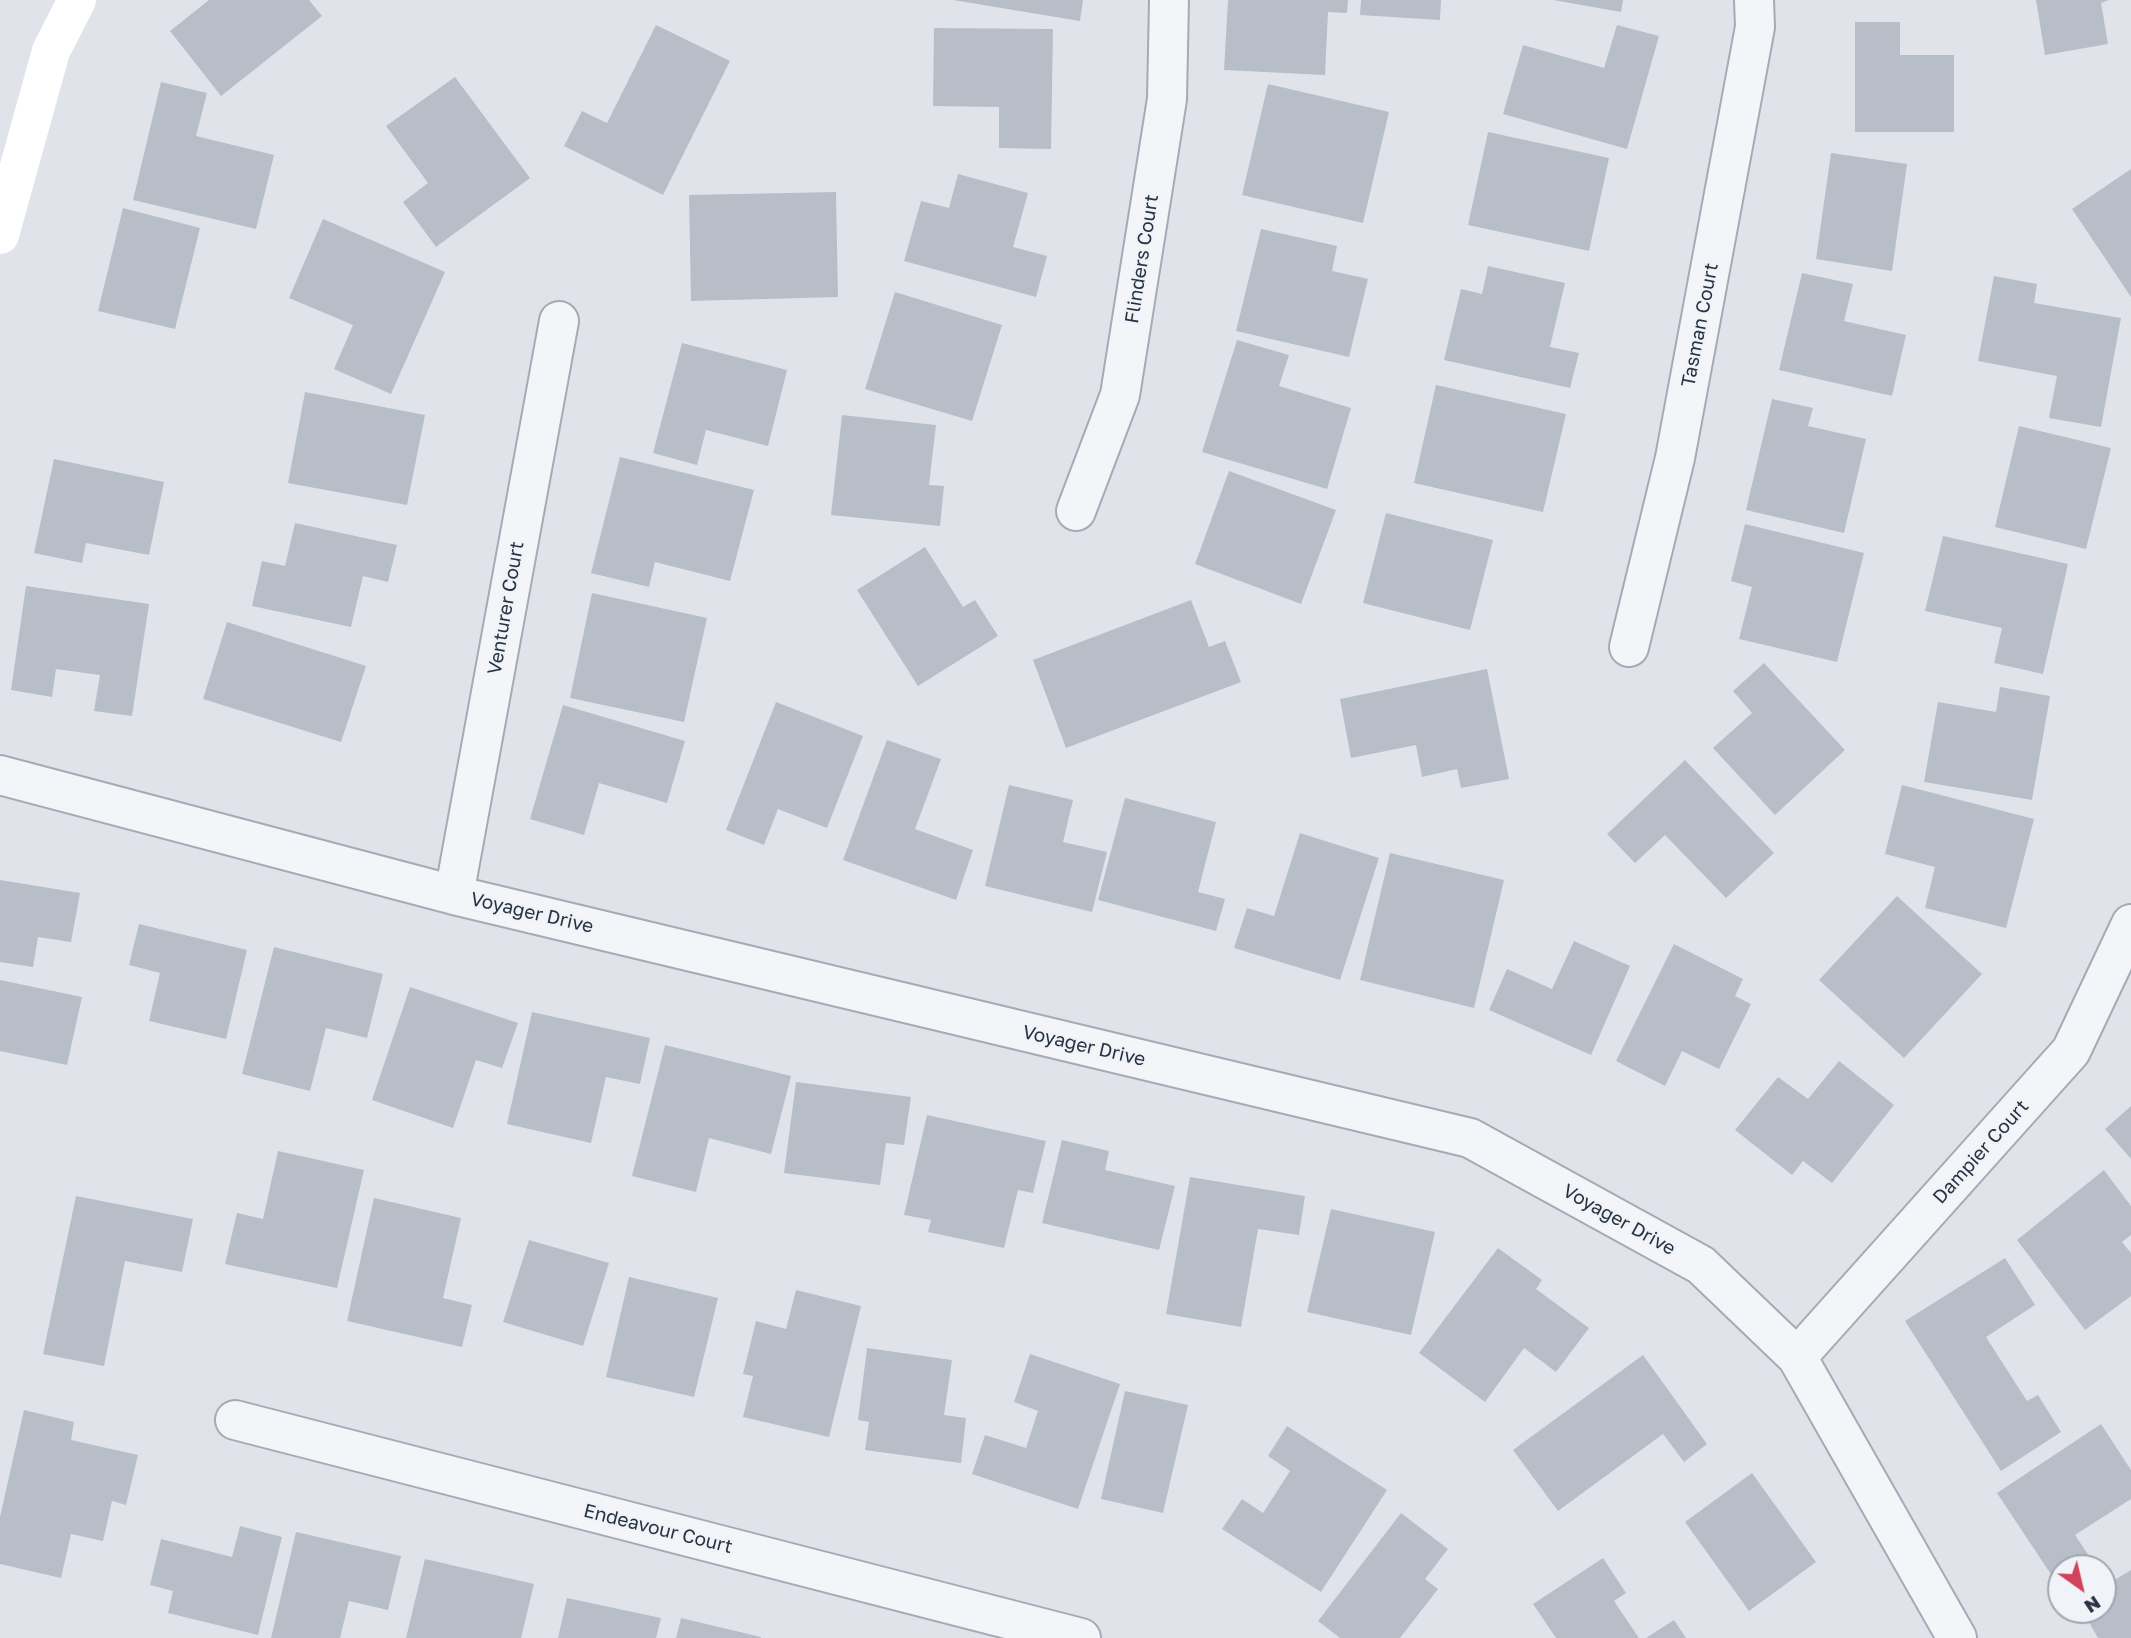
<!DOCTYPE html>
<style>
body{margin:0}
#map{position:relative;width:2131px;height:1638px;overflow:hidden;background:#e0e4ea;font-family:"Golos Text",sans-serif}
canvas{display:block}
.north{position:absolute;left:2047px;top:1554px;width:70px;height:70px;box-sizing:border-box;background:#f0f3f7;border:2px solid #a0a6af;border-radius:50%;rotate:146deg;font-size:19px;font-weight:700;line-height:28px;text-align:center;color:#283242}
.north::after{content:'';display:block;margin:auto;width:24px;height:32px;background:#d1435c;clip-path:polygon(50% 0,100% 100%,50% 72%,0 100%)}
</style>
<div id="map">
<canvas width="2131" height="1638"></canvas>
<div class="north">N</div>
</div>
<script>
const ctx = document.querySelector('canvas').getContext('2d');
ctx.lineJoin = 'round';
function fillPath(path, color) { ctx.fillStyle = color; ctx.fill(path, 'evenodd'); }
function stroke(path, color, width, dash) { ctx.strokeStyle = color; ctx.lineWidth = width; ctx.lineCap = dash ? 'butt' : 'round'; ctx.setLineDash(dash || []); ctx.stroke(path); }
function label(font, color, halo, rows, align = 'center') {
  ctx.font = font + ' "Golos Text",sans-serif'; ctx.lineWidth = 5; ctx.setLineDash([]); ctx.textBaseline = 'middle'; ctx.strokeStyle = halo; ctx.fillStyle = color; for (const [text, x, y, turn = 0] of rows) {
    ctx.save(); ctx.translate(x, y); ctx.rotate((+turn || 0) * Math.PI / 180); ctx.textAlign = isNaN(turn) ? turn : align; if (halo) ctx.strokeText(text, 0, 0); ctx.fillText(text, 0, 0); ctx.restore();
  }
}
fillPath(new Path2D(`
 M209,0H309L322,16L221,96L170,31Z
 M953,0H1083L1080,21Z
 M1228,0H1348L1347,13L1328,12L1325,75L1224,70Z
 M1361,0H1441L1440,20L1360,15Z
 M1553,0H1623L1621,12Z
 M2036,0H2109L2101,3L2108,44L2045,55Z
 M1855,22H1900V55H1954V132H1855Z
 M656,25L730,61L663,195L564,146L582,111L607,123Z
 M1617,25L1659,36L1627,149L1503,114L1523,45L1604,68Z
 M934,28L1053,29L1051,149L999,148V107L933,106Z
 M455,77L530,178L436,247L403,202L428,183L386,126Z
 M161,82L207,93L196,136L274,155L256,229L133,200Z
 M1268,84L1389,112L1363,223L1242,195Z
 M1488,132L1609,158L1589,251L1468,225Z
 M1831,153L1907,164L1892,271L1816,259Z
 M2131,169V297L2072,209Z
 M958,174L1028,193L1013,247L1047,256L1036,297L904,261L921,201L949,208Z
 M836,192L838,297L691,301L689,195Z
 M123,208L200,228L175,329L98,311Z
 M323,219L445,272L391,394L334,369L353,325L289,298Z
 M1261,229L1337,246L1332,271L1368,279L1349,357L1236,331Z
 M1488,266L1565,283L1550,347L1579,353L1570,388L1444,360L1461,289L1482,294Z
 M1802,273L1853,284L1844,321L1906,335L1892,396L1779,370Z
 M1994,276L2037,284L2034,303L2121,318L2101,427L2049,418L2057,376L1978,361Z
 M895,292L1002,325L972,421L865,389Z
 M1237,340L1289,355L1279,386L1351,408L1327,489L1202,452Z
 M682,343L787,370L768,446L706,430L697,465L653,453Z
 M1436,385L1566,414L1543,512L1414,483Z
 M305,392L425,415L407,505L288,483Z
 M1772,399L1813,408L1808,426L1866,439L1844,533L1746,510Z
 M842,415L936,425L929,485L944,486L940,526L831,515Z
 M2019,426L2111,448L2086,549L1995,527Z
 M620,457L754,490L730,581L655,562L649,587L591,573Z
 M54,459L164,482L149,555L86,543L82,563L34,553Z
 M1229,471L1336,510L1301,604L1195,564Z
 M1386,513L1493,540L1470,630L1363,603Z
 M295,523L397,545L388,582L363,576L351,627L252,606L262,561L285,566Z
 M1745,524L1864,553L1837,662L1739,639L1752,587L1731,581Z
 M1943,536L2068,564L2043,674L1994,663L2002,628L1925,611Z
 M925,547L963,607L975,600L998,636L918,686L857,590Z
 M26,586L149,604L132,716L94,711L100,675L56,669L52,697L11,690Z
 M592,593L707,618L684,722L570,698Z
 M1191,600L1209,647L1225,641L1241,682L1066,748L1033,660Z
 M227,622L366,666L341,742L203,699Z
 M1764,663L1845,750L1775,815L1713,748L1752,713L1733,691Z
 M1487,669L1509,779L1461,788L1457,769L1422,777L1416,745L1351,758L1340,699Z
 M2000,687L2050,696L2032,800L1924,782L1938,702L1996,712Z
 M776,702L863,736L827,828L778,809L764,845L726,830Z
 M563,705L685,741L667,803L599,783L584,835L530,819Z
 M887,740L941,759L915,829L973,850L956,900L843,860Z
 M1685,760L1774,853L1726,898L1665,835L1635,863L1607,834Z
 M1009,785L1073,800L1063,842L1107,852L1092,912L985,886Z
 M1902,785L2034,819L2006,928L1925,908L1935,867L1885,854Z
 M1125,798L1216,822L1198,892L1225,899L1216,931L1098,900Z
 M1300,833L1379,858L1340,980L1234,948L1247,908L1274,916Z
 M1390,853L1504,880L1474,1008L1360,980Z
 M0,880L80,893L71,942L38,937L33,967L0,962Z
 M1897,896L1982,974L1904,1058L1819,980Z
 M139,924L247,950L226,1039L149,1021L160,973L129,965Z
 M1574,941L1630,966L1591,1055L1489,1010L1507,969L1552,989Z
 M1674,944L1743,979L1735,996L1751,1004L1719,1069L1682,1051L1665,1086L1616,1061Z
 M274,947L383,974L367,1038L326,1028L310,1091L242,1074Z
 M0,980L82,997L67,1065L0,1051Z
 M410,987L518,1023L502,1068L476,1060L453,1128L372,1100Z
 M532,1012L650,1038L640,1084L606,1077L591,1143L507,1124Z
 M665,1045L791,1076L771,1154L709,1138L696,1192L632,1176Z
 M1839,1061L1894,1105L1832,1183L1803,1161L1792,1175L1735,1130L1778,1077L1808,1099Z
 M796,1082L911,1097L904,1145L886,1143L880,1185L784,1173Z
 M2131,1106V1159L2105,1129Z
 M927,1115L1046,1141L1033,1193L1018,1190L1004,1248L928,1232L931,1220L904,1215Z
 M1062,1140L1109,1151L1105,1170L1175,1186L1159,1250L1042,1223Z
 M278,1151L364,1170L337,1288L225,1264L237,1213L263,1219Z
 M2104,1170L2131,1206V1235L2122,1242L2131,1253V1296L2085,1330L2017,1240Z
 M1190,1177L1305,1196L1299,1235L1258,1229L1241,1327L1166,1314Z
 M76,1196L193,1219L182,1272L125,1261L104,1366L43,1354Z
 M374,1198L461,1218L443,1298L472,1305L462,1347L347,1321Z
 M1331,1209L1435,1232L1411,1335L1307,1312Z
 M529,1240L609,1263L583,1346L503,1322Z
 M1498,1248L1542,1280L1536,1289L1589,1328L1556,1372L1524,1348L1485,1402L1419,1353Z
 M2005,1258L2035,1305L1986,1337L2027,1401L2038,1395L2061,1432L2001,1471L1905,1321Z
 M629,1277L718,1298L694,1397L606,1377Z
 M796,1290L861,1306L829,1437L743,1417L753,1376L743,1374L756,1321L786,1329Z
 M867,1348L952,1360L944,1415L966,1418L961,1463L865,1450L869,1422L858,1420Z
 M1030,1354L1120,1384L1078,1509L972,1474L985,1435L1026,1448L1038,1411L1014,1402Z
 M1643,1355L1707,1444L1684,1462L1663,1434L1558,1511L1513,1450Z
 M1125,1391L1188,1405L1163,1513L1101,1499Z
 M24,1410L74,1422L71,1440L138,1455L126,1505L112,1501L103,1541L71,1534L61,1578L0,1564V1517Z
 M2101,1424L2131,1470V1499L2075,1535L2089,1556L2072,1568H2061V1575L2054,1579L1997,1493Z
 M1287,1426L1387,1490L1321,1592L1222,1529L1242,1499L1263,1513L1290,1471L1268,1456Z
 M1752,1473L1816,1562L1749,1611L1685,1522Z
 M1401,1513L1448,1549L1425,1579L1438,1589L1400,1638H1340L1318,1621Z
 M240,1526L282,1537L258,1635L168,1613L173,1591L150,1585L161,1539L232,1557Z
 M296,1532L401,1556L388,1610L349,1601L340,1638H271Z
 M1603,1558L1626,1593L1614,1601L1639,1638H1556L1533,1604Z
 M425,1559L534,1584L521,1638H406Z
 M2131,1570V1638H2098L2082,1610H2103V1587Z
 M567,1598L661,1618L656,1638H558Z
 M681,1618L761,1637V1638H676Z
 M1674,1620L1686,1638H1646Z`), '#b8bec7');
const street = new Path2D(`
 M1076,511L1120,395L1167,99L1169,0
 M1629,647L1675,458L1755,27L1754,0
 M0,775L454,895L1470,1138L1701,1265L1797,1357L1957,1638
 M454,895L559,321
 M1797,1357L2071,1051L2131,924
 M235,1420L1081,1638`);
stroke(street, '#a5abb4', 42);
stroke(street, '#f3f5f8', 38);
stroke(new Path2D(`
 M0,235L51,51L77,0`), '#fff', 38);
label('19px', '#283242', '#f0f3f7', [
 ["Flinders Court",1142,259,-81],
 ["Tasman Court",1700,325,-79],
 ["Venturer Court",506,608,-80],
 ["Voyager Drive",532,913,13],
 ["Voyager Drive",1084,1046,13],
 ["Dampier Court",1981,1152,-48],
 ["Voyager Drive",1619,1220,29],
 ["Endeavour Court",658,1529,14]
]);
</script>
